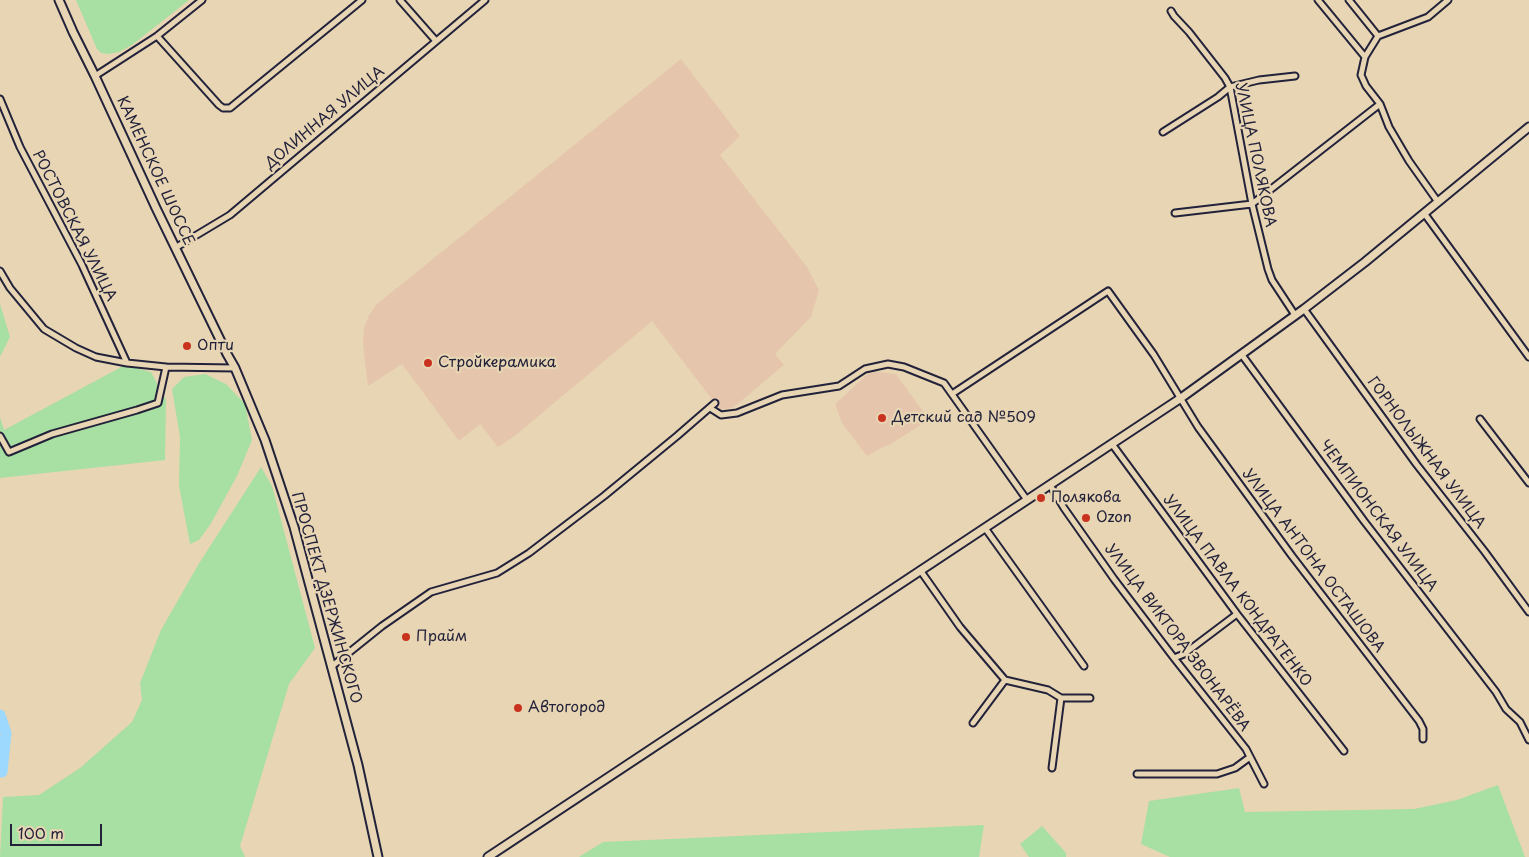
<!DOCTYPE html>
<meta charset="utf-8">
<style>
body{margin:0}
#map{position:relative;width:1529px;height:857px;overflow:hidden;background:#e8d5b3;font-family:"Playpen Sans",sans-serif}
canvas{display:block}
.scale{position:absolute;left:10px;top:824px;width:92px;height:22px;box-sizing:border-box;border:2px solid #22223b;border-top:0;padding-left:6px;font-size:15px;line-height:18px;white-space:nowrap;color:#22223b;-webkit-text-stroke:4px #e8d5b3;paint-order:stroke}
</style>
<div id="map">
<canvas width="1529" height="857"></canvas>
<div class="scale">100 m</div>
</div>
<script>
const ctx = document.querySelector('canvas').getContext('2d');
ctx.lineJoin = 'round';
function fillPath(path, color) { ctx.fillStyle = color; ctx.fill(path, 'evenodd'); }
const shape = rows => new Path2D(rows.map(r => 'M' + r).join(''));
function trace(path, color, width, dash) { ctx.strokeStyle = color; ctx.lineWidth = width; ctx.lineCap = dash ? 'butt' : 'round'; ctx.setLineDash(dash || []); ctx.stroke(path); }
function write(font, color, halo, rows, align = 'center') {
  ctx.font = font + ' "Playpen Sans",sans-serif'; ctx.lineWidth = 4.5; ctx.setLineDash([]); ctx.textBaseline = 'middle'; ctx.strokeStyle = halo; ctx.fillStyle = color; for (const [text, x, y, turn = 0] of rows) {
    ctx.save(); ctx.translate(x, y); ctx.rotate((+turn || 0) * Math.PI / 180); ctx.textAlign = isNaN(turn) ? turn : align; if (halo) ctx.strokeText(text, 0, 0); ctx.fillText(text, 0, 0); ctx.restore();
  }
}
const built = shape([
 [681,59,740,136,720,155,807,267,819,290,811,317,775,354,784,365,734,407,721,411,652,321,516,435,498,447,480,424,459,441,402,364,368,386,363,344,364,328,369,315,377,304],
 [871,371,896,374,924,413,922,424,891,444,881,448,867,456,842,423,835,404]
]);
const green = shape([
 [76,0,189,0,132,45,119,52,108,54,101,53,97,49],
 [0,304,10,337,0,357],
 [125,365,151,372,166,400,165,460,0,478,0,417,4,430],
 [205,374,226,384,245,404,252,440,237,476,210,525,199,540,190,544,179,486,180,437,172,389,184,377],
 [261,467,272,486,315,648,289,684,240,846,245,857,0,857,3,797,39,795,80,768,132,722,142,700,140,683,161,630,198,565],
 [1498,785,1525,857,1170,857,1141,844,1149,801,1239,788,1245,812,1414,809,1457,800],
 [984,825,979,857,579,857,603,842],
 [1042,826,1066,853,1066,857,1029,857,1020,844]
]);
const river = shape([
 [0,715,6,733,2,772]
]);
const street = shape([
 [400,0,436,41],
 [1318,0,1365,57],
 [1349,0,1378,36,1365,57,1361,75,1366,86,1380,104,1389,127,1409,161,1438,202],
 [1171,11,1174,16,1189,32,1225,78,1230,87,1252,204,1268,269,1272,280,1295,315],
 [157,36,219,105,223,108,230,108,362,0],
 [1378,36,1428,17,1448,0],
 [95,76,157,36,202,0],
 [0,99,20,147,82,265,127,363],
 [1163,132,1218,97,1230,87,1259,80,1295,76],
 [1175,213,1252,204,1380,104],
 [1424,213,1529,357],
 [175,248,230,215,485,0],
 [0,271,10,288,44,329,76,348,96,357,127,363,166,367,235,368],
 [1304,309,1417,465,1485,552,1529,612],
 [1242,355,1364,521,1496,692,1506,709,1520,722,1529,740],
 [952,394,1108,291,1154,355,1198,427,1292,556,1419,721,1423,729,1423,739],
 [710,408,721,415,737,413,782,395,839,386,865,369,888,364,904,367,944,383,1027,500],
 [1480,419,1529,483],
 [0,436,9,452,52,434,137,410,158,403,166,367],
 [1112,444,1237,614,1344,751],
 [1050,485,1064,508,1114,579,1174,658,1246,749,1264,784],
 [985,528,1084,666],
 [920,570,960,627,1005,680,1048,690,1061,698],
 [1174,658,1184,654,1237,614],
 [331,667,382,626,431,592,497,573,529,553,604,496,677,436,715,403],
 [1061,698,1090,698],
 [973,723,1005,680],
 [1052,768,1061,698],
 [1137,774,1217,774,1235,768,1250,757]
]);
const secondary = shape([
 [59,0,73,32,95,76,156,208,227,354,235,368,265,440,294,527,358,765,378,857],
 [488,857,1181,398,1304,309,1365,262,1529,127]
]);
const markers = [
 [187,346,5,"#c8321e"],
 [428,363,5,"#c8321e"],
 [882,418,5,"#c8321e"],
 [1041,498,5,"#c8321e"],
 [1086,518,5,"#c8321e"],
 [406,637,5,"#c8321e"],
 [518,708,5,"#c8321e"]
];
const streetNames = [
 ["ДОЛИННАЯ УЛИЦА",325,118,-40],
 ["УЛИЦА ПОЛЯКОВА",1255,155,78],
 ["КАМЕНСКОЕ ШОССЕ",155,171,65],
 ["РОСТОВСКАЯ УЛИЦА",74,226,63],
 ["ГОРНОЛЫЖНАЯ УЛИЦА",1426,453,53],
 ["ЧЕМПИОНСКАЯ УЛИЦА",1378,516,53],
 ["УЛИЦА АНТОНА ОСТАШОВА",1313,561,53],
 ["УЛИЦА ПАВЛА КОНДРАТЕНКО",1237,591,53],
 ["ПРОСПЕКТ ДЗЕРЖИНСКОГО",326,598,74],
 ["УЛИЦА ВИКТОРА ЗВОНАРЁВА",1177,638,53]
];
const poiNames = [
 ["Опти",197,346],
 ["Стройкерамика",438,363],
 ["Детский сад №509",892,418],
 ["Полякова",1051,498],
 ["Ozon",1096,518],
 ["Прайм",416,637],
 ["Автогород",528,708]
];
fillPath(built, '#e5c6ac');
fillPath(green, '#a8dfa3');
trace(river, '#9dd8fe', 11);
trace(street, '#22223b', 9);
trace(secondary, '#22223b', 11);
trace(street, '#e8d5b3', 5);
trace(secondary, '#e8d5b3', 7);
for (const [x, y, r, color] of markers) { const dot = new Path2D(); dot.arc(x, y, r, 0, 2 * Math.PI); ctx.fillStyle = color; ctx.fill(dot); trace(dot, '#e8d5b3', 2); }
write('15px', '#22223b', '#e8d5b3', streetNames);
write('15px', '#22223b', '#e8d5b3', poiNames, 'left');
</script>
